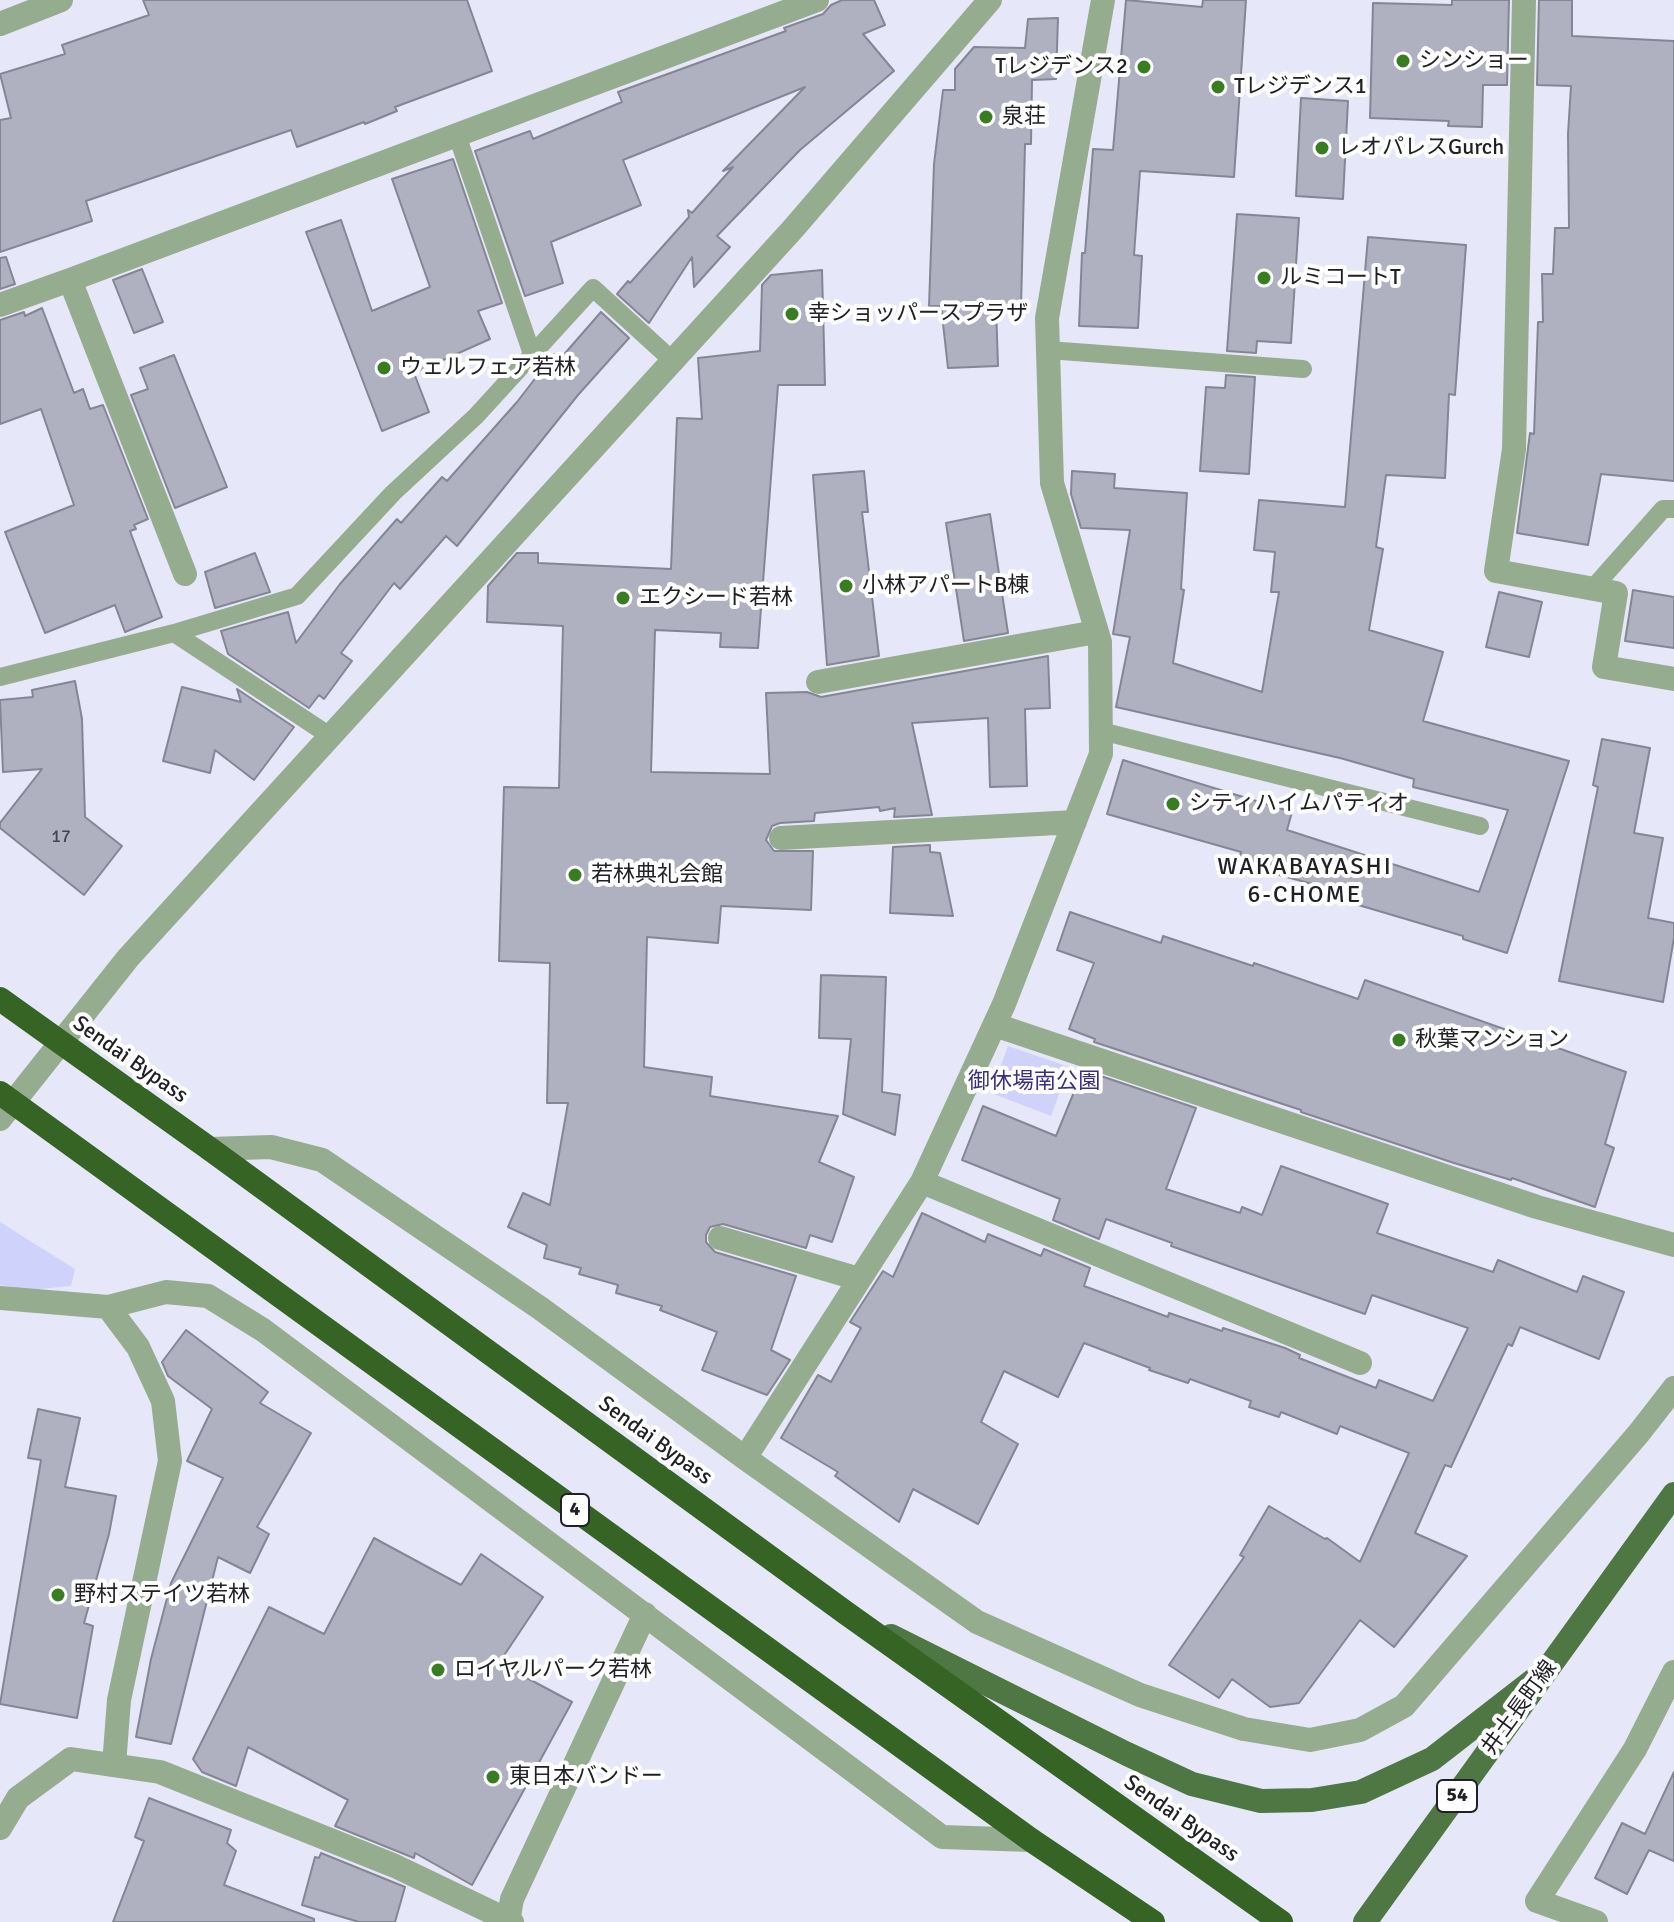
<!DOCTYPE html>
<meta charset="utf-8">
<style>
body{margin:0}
canvas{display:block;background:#e6e7f8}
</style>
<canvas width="1674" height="1922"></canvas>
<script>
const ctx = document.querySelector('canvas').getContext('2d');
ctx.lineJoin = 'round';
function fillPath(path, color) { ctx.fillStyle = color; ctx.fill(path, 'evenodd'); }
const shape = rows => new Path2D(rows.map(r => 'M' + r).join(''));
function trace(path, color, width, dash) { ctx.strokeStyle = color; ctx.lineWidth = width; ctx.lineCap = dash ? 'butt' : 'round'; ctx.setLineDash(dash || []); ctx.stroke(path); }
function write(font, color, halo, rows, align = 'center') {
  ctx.font = font + ' Signika,"Noto Sans JP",sans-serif'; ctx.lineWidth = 8; ctx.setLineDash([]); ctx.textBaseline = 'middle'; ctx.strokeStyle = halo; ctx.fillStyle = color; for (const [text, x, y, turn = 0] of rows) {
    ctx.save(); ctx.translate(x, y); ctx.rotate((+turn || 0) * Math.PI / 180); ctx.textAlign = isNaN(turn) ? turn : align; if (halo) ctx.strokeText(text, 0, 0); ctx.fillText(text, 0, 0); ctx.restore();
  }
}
const green = shape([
 [1008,1046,1069,1067,1051,1116,991,1093],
 [0,1222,75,1269,71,1286,30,1290,0,1285]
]);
const building = shape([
 [143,0,467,0,492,71,395,107,397,111,365,124,364,122,297,147,291,130,86,201,92,221,0,252,0,120,11,118,0,74,65,54,62,45,149,15,143,0],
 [842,0,874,0,885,25,863,34,894,71,800,150,717,236,730,247,694,287,692,257,649,323,617,294,628,281,630,283,689,217,688,210,692,213,733,167,723,171,805,87,623,160,641,205,551,242,563,283,525,296,475,151,530,131,533,139,622,102,618,92,786,31,784,28,823,14,831,5,842,0],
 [1126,0,1202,7,1203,0,1246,0,1234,177,1140,171,1134,255,1142,256,1138,328,1079,326,1082,253,1085,253,1093,149,1113,150,1126,0],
 [1452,0,1509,0,1507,85,1483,85,1482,127,1448,126,1449,121,1370,118,1373,3,1452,5,1452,0],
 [1539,0,1572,0,1572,36,1674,41,1674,481,1601,474,1588,545,1517,533,1530,433,1534,434,1538,322,1543,322,1542,274,1553,274,1555,228,1569,228,1568,134,1571,86,1537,85,1539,0],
 [1058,18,1056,79,1032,80,1031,144,1025,144,1021,307,996,306,998,366,948,368,941,306,929,306,934,164,943,90,955,90,955,69,974,47,1025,48,1028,19,1058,18],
 [1301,98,1348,101,1343,199,1296,196,1301,98],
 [453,159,502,303,478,311,490,339,414,373,429,412,382,431,306,232,341,220,372,311,430,287,392,179,453,159],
 [1237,214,1299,218,1291,343,1257,341,1256,353,1227,351,1237,214],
 [1368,237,1466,245,1455,395,1449,394,1445,478,1386,475,1376,547,1383,549,1369,630,1443,652,1423,721,1569,761,1507,953,1463,939,1463,936,1318,893,1320,886,1238,864,1241,852,1107,814,1123,760,1292,812,1287,830,1479,892,1508,810,1413,787,1414,779,1340,758,1116,707,1130,637,1113,634,1130,530,1081,528,1071,494,1072,471,1115,474,1114,488,1187,493,1181,589,1184,590,1173,663,1262,692,1279,592,1271,592,1275,552,1254,550,1259,500,1345,507,1368,237],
 [6,257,15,284,0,289,0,258,6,257],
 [142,269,163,322,134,333,113,280,142,269],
 [822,270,825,385,778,385,758,648,720,647,721,633,655,630,651,772,770,774,766,693,807,692,821,697,1048,656,1050,708,1025,709,1027,786,990,787,988,718,912,723,932,815,894,817,895,808,880,811,879,807,815,813,814,821,780,823,772,826,766,840,774,851,813,851,811,910,721,906,718,943,647,937,644,1067,712,1077,710,1096,838,1116,819,1162,854,1177,832,1242,810,1235,806,1248,723,1224,710,1227,706,1235,706,1242,715,1252,796,1276,771,1350,790,1360,767,1395,702,1370,717,1332,660,1310,662,1306,616,1293,618,1285,579,1274,581,1268,544,1258,547,1245,508,1227,523,1193,550,1205,568,1103,547,1103,550,963,499,961,504,787,559,788,563,626,487,622,488,586,517,553,538,553,538,563,671,569,677,418,702,419,698,358,760,351,762,285,771,275,822,270],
 [42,308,74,393,83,389,90,409,103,405,148,519,134,525,136,529,130,531,162,617,125,632,115,605,45,633,5,532,74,505,41,409,0,424,0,320,24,312,25,316,42,308],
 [601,312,629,338,578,395,457,546,446,536,400,589,394,583,341,653,352,661,324,699,319,695,309,708,228,654,221,631,288,612,296,643,340,584,397,519,401,523,442,477,447,481,517,402,554,354,560,359,601,312],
 [174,355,227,487,175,508,131,395,148,389,140,368,174,355],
 [1226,375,1255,377,1249,474,1200,471,1206,387,1225,388,1226,375],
 [864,471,868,512,862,512,879,656,827,665,813,475,864,471],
 [990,514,1008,633,964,641,946,523,990,514],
 [255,553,270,592,215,608,205,572,255,553],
 [1633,590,1674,597,1674,648,1625,641,1633,590],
 [1499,592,1542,602,1529,657,1486,647,1499,592],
 [75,681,82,719,85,817,122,846,84,895,0,828,0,823,42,769,3,772,0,700,33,697,32,690,75,681],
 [182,687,241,702,237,689,294,727,254,780,215,750,210,773,163,761,182,687],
 [1602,739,1650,748,1634,833,1663,838,1648,918,1674,923,1674,938,1663,1002,1559,981,1598,787,1593,785,1602,739],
 [930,845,930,852,940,853,953,916,890,913,893,847,930,845],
 [1070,912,1161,943,1163,936,1253,966,1254,963,1358,999,1365,980,1626,1072,1605,1144,1614,1148,1595,1207,1512,1178,1511,1180,1454,1163,1301,1112,1301,1110,1094,1042,1095,1039,1069,1029,1094,963,1057,950,1070,912],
 [821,975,886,977,882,1092,900,1095,895,1135,843,1114,851,1039,819,1038,821,975],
 [1083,1070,1196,1108,1166,1189,1240,1213,1242,1207,1262,1215,1281,1166,1388,1204,1377,1233,1493,1272,1498,1260,1577,1292,1583,1276,1624,1292,1599,1359,1520,1327,1512,1346,1508,1344,1451,1467,1445,1465,1415,1533,1467,1556,1394,1647,1360,1620,1299,1703,1270,1707,1232,1679,1219,1698,1169,1665,1244,1557,1240,1555,1269,1506,1325,1539,1327,1538,1360,1562,1409,1453,1340,1426,1337,1434,1281,1412,1279,1417,1249,1407,1251,1401,1190,1379,1188,1383,1149,1370,1150,1368,1084,1343,1058,1397,1004,1371,981,1422,1018,1444,978,1524,913,1489,899,1522,835,1476,838,1472,781,1438,818,1375,831,1382,861,1328,850,1322,883,1271,893,1277,922,1213,985,1242,988,1234,1041,1256,1044,1249,1090,1268,1084,1286,1168,1317,1169,1313,1222,1331,1223,1328,1285,1348,1300,1355,1299,1358,1376,1388,1379,1380,1433,1401,1468,1328,1372,1295,1365,1314,1171,1246,1172,1243,1106,1219,1099,1239,1053,1220,1060,1199,962,1160,983,1106,1056,1136,1083,1070],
 [186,1330,268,1392,260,1403,311,1433,257,1527,269,1534,250,1573,218,1557,171,1744,136,1737,151,1659,171,1583,223,1478,187,1461,212,1409,168,1376,162,1362,186,1330],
 [38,1409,80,1418,65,1487,116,1496,109,1534,84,1623,93,1626,77,1718,0,1704,41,1460,28,1458,38,1409],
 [374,1538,461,1585,481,1554,543,1597,501,1660,527,1678,572,1702,472,1885,415,1853,414,1858,335,1826,348,1800,248,1747,236,1786,202,1772,193,1759,269,1607,324,1634,374,1538],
 [1674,1772,1674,1861,1649,1850,1627,1894,1595,1878,1622,1823,1645,1834,1674,1772],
 [149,1798,231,1830,227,1843,236,1851,224,1885,314,1919,314,1922,113,1922,144,1841,135,1837,149,1798],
 [321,1853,405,1887,395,1922,359,1922,302,1905,315,1857,319,1858,321,1853]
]);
const lane = shape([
 [457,135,532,354],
 [1048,350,1303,369],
 [1593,588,1663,509,1674,509],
 [174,633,297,596,393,493,476,416,593,288,673,361],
 [0,677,174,633,330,736],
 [1101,731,1480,826]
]);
const street = shape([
 [1524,0,1514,449,1496,571,1616,593,1604,667,1674,679],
 [0,24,61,0],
 [70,280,185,574],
 [0,305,70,280,817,0],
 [818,682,1096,632],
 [781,838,1075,822],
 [995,1025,1537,1207,1674,1245],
 [0,1119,128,958,792,230,990,0],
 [210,1149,271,1147,322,1160,540,1308,745,1458,977,1622,1140,1695,1244,1729,1310,1740,1360,1730,1404,1706,1639,1433,1674,1388],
 [922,1182,1360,1363],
 [720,1238,859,1279],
 [0,1298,108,1307,166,1292,208,1296,263,1330,942,1837,1031,1840],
 [108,1307,138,1347,163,1401,170,1461,119,1700,114,1765],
 [745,1458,922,1182,1004,1004,1101,754,1100,642,1052,483,1047,318,1103,0],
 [0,1828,18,1798,71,1759,160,1772,395,1866,512,1922],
 [508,1922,512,1899,645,1614],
 [1596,1922,1537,1901,1635,1749,1674,1672]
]);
const primary = shape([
 [891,1636,1127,1754,1192,1784,1261,1801,1312,1800,1361,1792,1432,1759,1548,1669],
 [1365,1922,1674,1494]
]);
const highway = shape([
 [0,999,210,1149,846,1613,1281,1922],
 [0,1093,1031,1840,1153,1922]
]);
const markers = [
 [1403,61,8,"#387d1f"],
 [1144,67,8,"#387d1f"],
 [1218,87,8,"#387d1f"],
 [986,117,8,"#387d1f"],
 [1322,148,8,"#387d1f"],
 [1264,278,8,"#387d1f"],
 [792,314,8,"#387d1f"],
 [384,368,8,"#387d1f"],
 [846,586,8,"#387d1f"],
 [623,598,8,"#387d1f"],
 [1173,804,8,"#387d1f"],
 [575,875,8,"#387d1f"],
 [1399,1040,8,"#387d1f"],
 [58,1595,8,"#387d1f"],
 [438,1670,8,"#387d1f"],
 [493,1777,8,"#387d1f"]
];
const numberNames = [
 ["17",61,837]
];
const shields = [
 [575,1510,28],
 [1457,1796,40]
];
const shieldNames = [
 ["4",575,1510],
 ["54",1457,1796]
];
const poiNames = [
 ["シンショー",1419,61],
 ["Tレジデンス2",1128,67,"right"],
 ["Tレジデンス1",1234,87],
 ["泉荘",1002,117],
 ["レオパレスGurch",1338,148],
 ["ルミコートT",1280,278],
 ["幸ショッパースプラザ",808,314],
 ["ウェルフェア若林",400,368],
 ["小林アパートB棟",862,586],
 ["エクシード若林",639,598],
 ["シティハイムパティオ",1189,804],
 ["若林典礼会館",591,875],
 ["秋葉マンション",1415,1040],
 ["野村ステイツ若林",74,1595],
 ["ロイヤルパーク若林",454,1670],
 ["東日本バンドー",509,1777]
];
const streetNames = [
 ["Sendai Bypass",130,1060,35],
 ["Sendai Bypass",655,1441,36],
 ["井土長町線",1520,1708,-54],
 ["Sendai Bypass",1181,1819,35]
];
const parkNames = [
 ["御休場南公園",1034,1082]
];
const neighbourhoodNames = [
 ["WAKABAYASHI",1305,868],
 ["6-CHOME",1305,896]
];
fillPath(green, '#cfd3fc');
fillPath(building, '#afb1c0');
trace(building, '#858695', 2);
trace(lane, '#95ac8f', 18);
trace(street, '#95ac8f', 24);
trace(primary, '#4f7743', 24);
trace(highway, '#356425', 24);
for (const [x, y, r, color] of markers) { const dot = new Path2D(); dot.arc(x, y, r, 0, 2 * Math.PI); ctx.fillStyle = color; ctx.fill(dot); trace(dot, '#fff', 3); }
write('18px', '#44444c', null, numberNames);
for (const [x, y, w] of shields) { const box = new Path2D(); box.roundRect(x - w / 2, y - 16, w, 32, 6); ctx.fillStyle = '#fff'; ctx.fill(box); trace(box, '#202026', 2); }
write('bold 20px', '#202026', null, shieldNames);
write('22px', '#202026', '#fff', poiNames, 'left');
write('22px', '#202026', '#fff', streetNames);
write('22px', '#383085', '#fff', parkNames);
ctx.letterSpacing = '2px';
write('24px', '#202026', '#fff', neighbourhoodNames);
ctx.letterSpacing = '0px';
</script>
